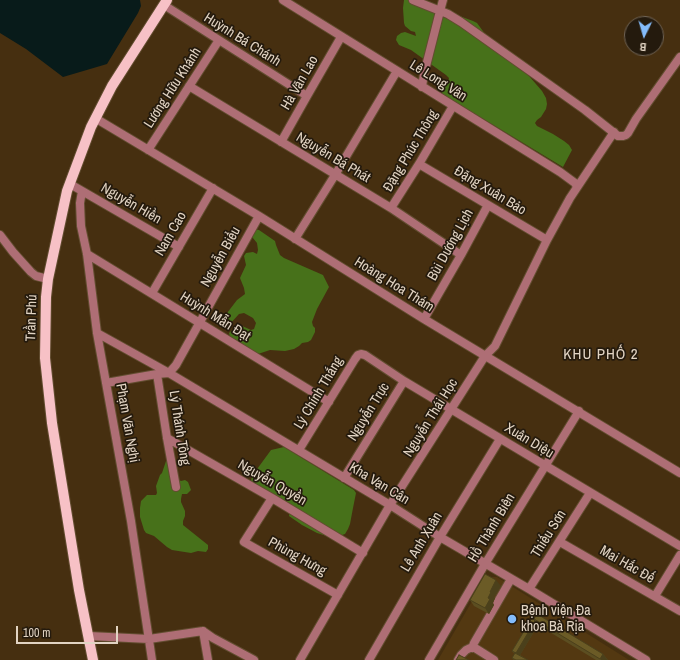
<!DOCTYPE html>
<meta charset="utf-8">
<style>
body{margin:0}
#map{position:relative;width:680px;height:660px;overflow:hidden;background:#462f10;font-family:"Archivo Narrow",sans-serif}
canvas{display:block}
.north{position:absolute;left:624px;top:16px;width:40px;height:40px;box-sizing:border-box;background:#241a0d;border:1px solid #706456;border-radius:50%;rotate:185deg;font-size:11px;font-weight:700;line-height:16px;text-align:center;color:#e2d4c3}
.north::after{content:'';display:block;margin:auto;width:14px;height:18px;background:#84bcfb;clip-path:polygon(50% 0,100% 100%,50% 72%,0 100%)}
.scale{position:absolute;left:16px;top:626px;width:102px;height:18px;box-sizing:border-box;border:2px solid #e2d4c3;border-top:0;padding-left:5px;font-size:12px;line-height:14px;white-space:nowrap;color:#e2d4c3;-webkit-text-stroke:3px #241a0d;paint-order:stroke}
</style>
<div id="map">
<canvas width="680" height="660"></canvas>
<div class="north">B</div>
<div class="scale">100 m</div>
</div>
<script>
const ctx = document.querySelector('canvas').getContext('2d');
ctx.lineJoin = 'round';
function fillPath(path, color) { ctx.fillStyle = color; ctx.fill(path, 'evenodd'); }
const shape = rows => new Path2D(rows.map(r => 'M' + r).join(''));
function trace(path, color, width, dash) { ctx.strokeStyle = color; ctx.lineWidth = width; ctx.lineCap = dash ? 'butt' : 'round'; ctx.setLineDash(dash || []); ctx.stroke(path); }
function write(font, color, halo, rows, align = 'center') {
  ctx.font = font + ' "Archivo Narrow",sans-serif'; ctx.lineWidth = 3.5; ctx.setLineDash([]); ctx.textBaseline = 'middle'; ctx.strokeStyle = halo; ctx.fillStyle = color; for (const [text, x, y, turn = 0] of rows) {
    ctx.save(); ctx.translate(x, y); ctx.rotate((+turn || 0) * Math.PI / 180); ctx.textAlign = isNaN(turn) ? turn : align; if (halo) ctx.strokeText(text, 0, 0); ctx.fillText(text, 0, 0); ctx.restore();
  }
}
const built = shape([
 [486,577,497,577,629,660,438,660]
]);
const forest = shape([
 [404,0,411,0,449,12,473,21,477,23,499,53,529,76,542,91,546,98,547,104,546,109,541,117,537,120,535,123,537,126,553,134,564,141,569,145,572,150,563,167,442,94,442,89,448,82,449,78,446,75,411,50,399,45,396,40,397,36,401,33,405,32,416,36,415,32,411,31,405,26,404,23,403,8],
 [249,228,259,230,275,241,276,245,280,255,284,258,323,275,329,287,317,309,312,322,313,326,315,328,315,332,311,340,308,342,302,343,299,346,294,349,285,351,270,350,258,354,230,337,229,333,238,324,251,330,254,329,256,323,253,318,244,313,239,314,229,325,225,325,223,323,223,320,224,317,237,300,245,294,244,288,240,278,246,265,244,256,246,253,253,252,257,254,258,250,257,243,248,232],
 [284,447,354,490,356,493,353,508,350,524,348,529,345,534,334,538,330,537,317,533,302,525,289,516,291,505,254,485,251,481,252,476,271,450],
 [166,461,174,461,179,480,181,481,185,480,188,482,191,490,187,494,182,494,181,499,181,502,185,511,185,516,183,521,183,525,208,545,208,549,206,552,198,551,191,553,172,550,167,547,154,536,146,533,144,530,140,517,140,508,141,501,147,495,156,495,157,493,156,486,160,475,162,473]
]);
const water = shape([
 [0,0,140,0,141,6,138,13,107,64,63,77,26,49,0,33]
]);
const minor = shape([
 [283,0,560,172,575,183,577,187],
 [413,0,448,14,461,22,585,110,618,136,623,136,626,135,628,133,636,119,680,57],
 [164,5,307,96],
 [189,86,391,208,461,255],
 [422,87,424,74,440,11,443,0],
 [95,118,259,216,424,319,680,473],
 [281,142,307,96,341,37],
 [148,150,219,40],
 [419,164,547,240],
 [70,184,179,247],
 [82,191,80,203,81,226,87,254,97,333,131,521,152,660],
 [391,208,419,164,453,106],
 [0,235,13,252,31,272,36,276,48,279],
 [295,239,335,175,397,71],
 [87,254,329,402],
 [152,293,213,188],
 [424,319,461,255,488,205],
 [97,333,169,373,390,505,440,537,529,589,646,660],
 [157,374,167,438,176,487],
 [106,383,157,374,169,373,176,365,259,216],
 [167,438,272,498,363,553],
 [299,450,355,359,358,355,361,354,365,355,404,381,680,546],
 [344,478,404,381],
 [272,498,244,542,338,595],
 [560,542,680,611],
 [529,589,590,493],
 [655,596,680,555],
 [203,631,208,660],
 [89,636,149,639,203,631,213,638,254,660],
 [472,648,474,643,511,579],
 [300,660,390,505,485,356,495,346,547,240,570,198,614,132],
 [369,660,440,537,500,439],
 [429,660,485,564,579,411],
 [458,660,461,655,466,650,470,648,475,648,494,660]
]);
const major = shape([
 [93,660,79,590,52,423,45,358,46,297,48,279,67,191,91,127,112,86,167,0]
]);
const wall = shape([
 [501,586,494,597,495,598,493,603,494,605,489,614,474,606,470,600],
 [532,618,603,654,608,660,596,660,538,625,520,655,528,660,514,660,512,658,515,654,512,651]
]);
const shadedWall = shape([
 [496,580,501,586,494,597,495,598,493,603,494,605,489,614,485,608,490,592],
 [535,621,538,625,519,657,516,653],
 [603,654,608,660,601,660,600,659]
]);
const building = shape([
 [485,574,496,580,490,592,491,592,488,598,490,599,485,608,470,600,485,574],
 [537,614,603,654,600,659,534,619,537,614],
 [532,618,535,621,516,653,512,651,532,618],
 [515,653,528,660,516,660,512,658,515,653],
 [459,655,469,660,456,660,459,655]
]);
const markers = [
 [512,619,5,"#84bcfb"]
];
const streetNames = [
 ["Huỳnh Bá Chánh",242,40,32],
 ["Lê Long Vân",438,81,32],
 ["Hà Văn Lao",300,83,-60],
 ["Lương Hữu Khánh",173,88,-57],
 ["Đặng Phúc Thông",411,151,-59],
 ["Nguyễn Bá Phát",333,158,31],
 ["Đặng Xuân Bảo",490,191,31],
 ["Nguyễn Hiền",131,204,30],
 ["Nam Cao",171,234,-60],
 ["Bùi Dương Lịch",451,245,-61],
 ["Nguyễn Biểu",221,257,-61],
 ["Hoàng Hoa Thám",394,285,32],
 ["Huỳnh Mẫn Đạt",215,317,32],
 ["Trần Phú",32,318,-88],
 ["Lý Chính Thắng",319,393,-59],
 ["Nguyễn Trực",369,412,-58],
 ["Nguyễn Thái Học",431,418,-58],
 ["Phạm Văn Nghị",127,423,80],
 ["Lý Thánh Tông",179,428,81],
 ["Xuân Diệu",529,441,31],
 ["Nguyễn Quyền",272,483,30],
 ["Kha Vạn Cân",379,484,31],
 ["Hồ Thành Biên",492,528,-59],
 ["Thiếu Sơn",549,534,-58],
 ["Lê Anh Xuân",422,542,-59],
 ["Phùng Hưng",297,557,29],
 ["Mai Hắc Đế",627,565,30]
];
const poiNames = [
 ["Bệnh viện Đa",521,611],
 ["khoa Bà Rịa",521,627]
];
const neighbourhoodNames = [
 ["KHU PHỐ 2",601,355]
];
fillPath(built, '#533811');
fillPath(forest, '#47711a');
fillPath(water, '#081b1a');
trace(minor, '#624d30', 10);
trace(major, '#624d30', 12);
trace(minor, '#ae6e75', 8);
trace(major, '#f7c1c6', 10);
fillPath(wall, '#5c4e21');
fillPath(shadedWall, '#4b401b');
fillPath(building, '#6b5b26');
trace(building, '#4b401b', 1);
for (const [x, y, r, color] of markers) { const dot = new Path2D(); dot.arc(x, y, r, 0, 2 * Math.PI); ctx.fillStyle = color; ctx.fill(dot); trace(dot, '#241a0d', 1.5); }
write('14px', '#e2d4c3', '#241a0d', streetNames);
write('14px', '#e2d4c3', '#241a0d', poiNames, 'left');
ctx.letterSpacing = '1px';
write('15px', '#e2d4c3', '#241a0d', neighbourhoodNames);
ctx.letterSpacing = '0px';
</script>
